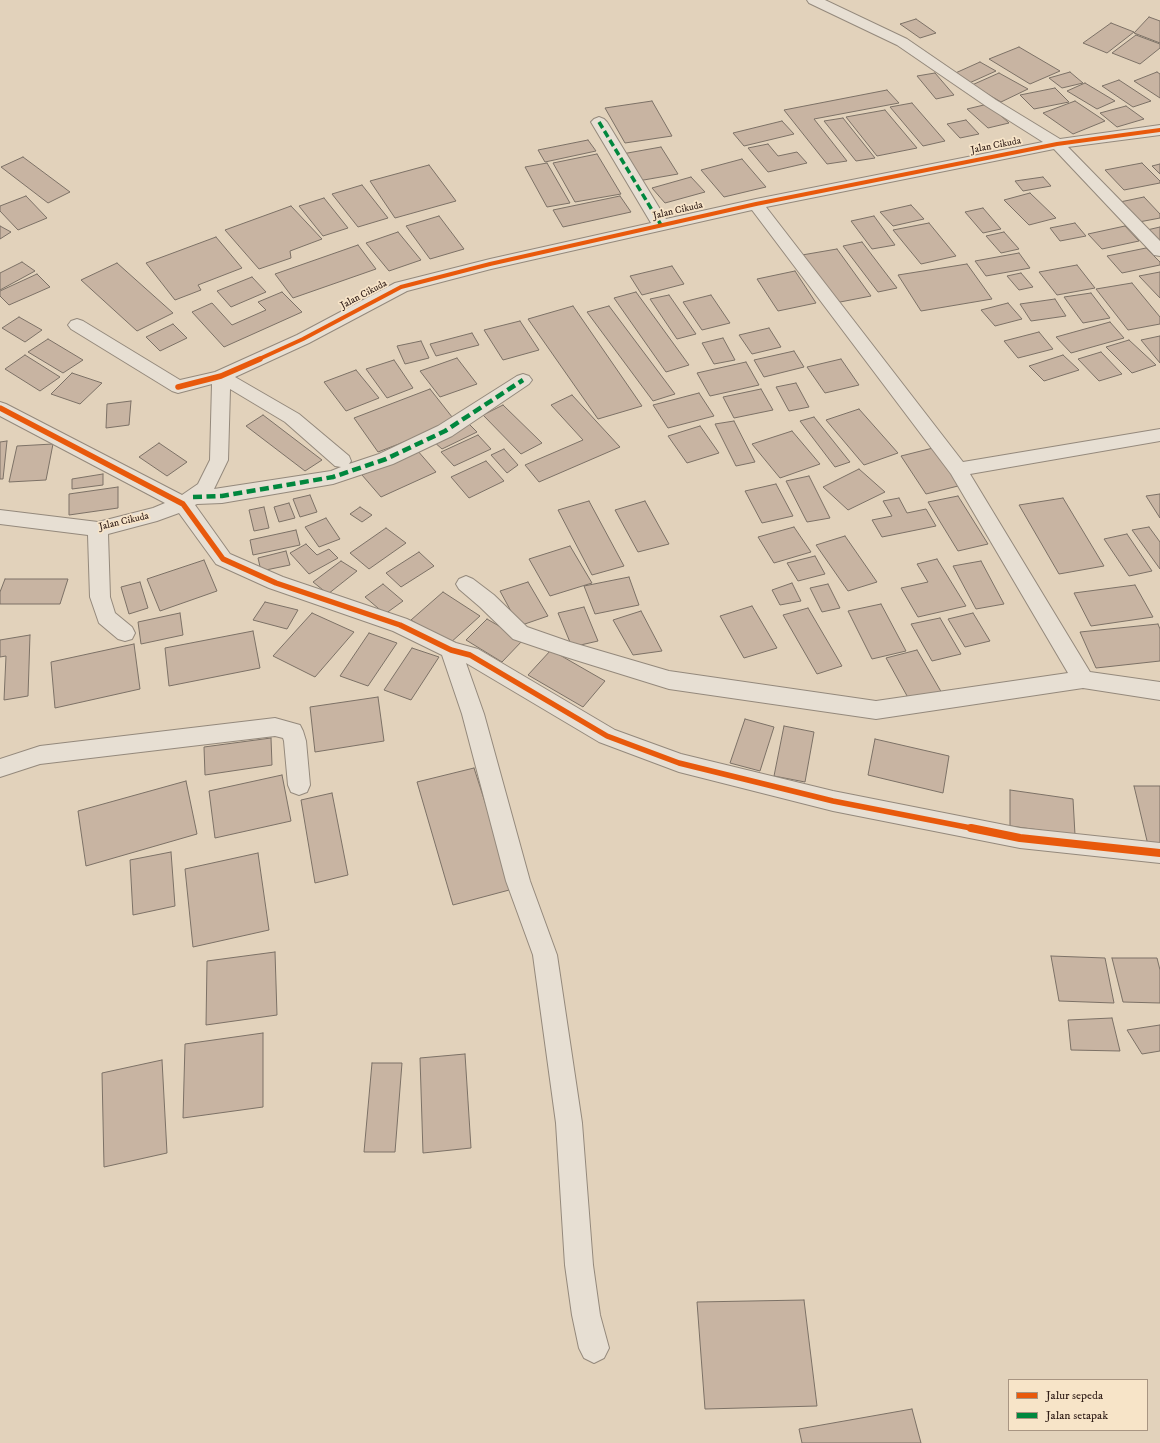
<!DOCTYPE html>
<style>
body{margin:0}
#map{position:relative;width:1160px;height:1443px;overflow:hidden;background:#e2d2bb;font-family:"IM FELL DW Pica",serif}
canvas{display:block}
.legend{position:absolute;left:1008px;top:1379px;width:140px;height:52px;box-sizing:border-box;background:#f7e4c8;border:1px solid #a89582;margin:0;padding:5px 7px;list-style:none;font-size:12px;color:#311e18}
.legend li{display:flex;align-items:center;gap:8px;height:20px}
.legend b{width:20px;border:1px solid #a89582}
</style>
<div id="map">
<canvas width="1160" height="1443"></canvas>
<ul class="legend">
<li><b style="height:5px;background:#e8590c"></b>Jalur sepeda</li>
<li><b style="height:5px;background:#00873e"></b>Jalan setapak</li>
</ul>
</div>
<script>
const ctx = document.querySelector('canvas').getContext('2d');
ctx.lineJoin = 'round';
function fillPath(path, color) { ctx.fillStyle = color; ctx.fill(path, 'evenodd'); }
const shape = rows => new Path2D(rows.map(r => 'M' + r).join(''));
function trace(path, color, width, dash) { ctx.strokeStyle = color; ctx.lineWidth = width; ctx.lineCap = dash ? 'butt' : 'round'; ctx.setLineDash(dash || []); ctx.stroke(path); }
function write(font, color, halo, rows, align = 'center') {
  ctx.font = font + ' "IM FELL DW Pica",serif'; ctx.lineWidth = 3.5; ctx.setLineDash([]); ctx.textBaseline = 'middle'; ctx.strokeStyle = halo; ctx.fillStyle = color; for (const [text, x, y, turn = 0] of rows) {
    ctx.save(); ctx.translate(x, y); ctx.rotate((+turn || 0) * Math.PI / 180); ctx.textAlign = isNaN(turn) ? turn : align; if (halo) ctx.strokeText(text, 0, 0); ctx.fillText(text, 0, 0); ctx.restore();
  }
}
const building = shape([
 [1149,17,1160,21,1160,43,1134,33,1149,17],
 [916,19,936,33,920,38,900,24,916,19],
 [1111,23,1134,32,1107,53,1083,43,1111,23],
 [1136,35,1160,44,1160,48,1140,64,1112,53,1136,35],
 [1019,47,1060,71,1030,84,989,59,1019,47],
 [980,62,996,71,967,84,951,75,980,62],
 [1070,72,1083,83,1062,88,1049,78,1070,72],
 [1157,72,1160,74,1160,98,1134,81,1157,72],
 [935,73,954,95,936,99,917,76,935,73],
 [999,73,1028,89,1001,102,972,85,999,73],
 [1119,80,1151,101,1133,107,1102,86,1119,80],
 [1085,83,1115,101,1097,109,1067,91,1085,83],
 [1055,88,1069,102,1034,109,1020,95,1055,88],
 [887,90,899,103,814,119,847,161,827,164,784,110,887,90],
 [652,101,672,136,625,143,605,108,652,101],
 [1075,101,1105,121,1073,134,1043,113,1075,101],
 [912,103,945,141,923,146,890,107,912,103],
 [988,104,1009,123,988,128,967,109,988,104],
 [1126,106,1144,119,1117,127,1100,113,1126,106],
 [885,110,917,148,877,156,846,117,885,110],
 [843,118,875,158,856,161,824,121,843,118],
 [966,120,979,134,960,138,947,124,966,120],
 [782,121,794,134,744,146,733,133,782,121],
 [588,140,596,151,545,162,538,150,588,140],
 [768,144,778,156,797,152,807,163,768,172,748,148,768,144],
 [661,147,678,174,638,181,622,154,661,147],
 [597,154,621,194,575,202,553,163,597,154],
 [23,157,70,192,48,203,1,167,23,157],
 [742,159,766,187,724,197,701,170,742,159],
 [547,163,570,203,547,207,525,167,547,163],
 [1142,163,1160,181,1160,183,1124,190,1105,170,1142,163],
 [1160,164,1160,174,1152,166,1160,164],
 [429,165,456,201,395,218,370,181,429,165],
 [691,177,705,192,665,203,652,188,691,177],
 [1043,177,1051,186,1023,191,1015,181,1043,177],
 [362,185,388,218,358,227,332,194,362,185],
 [1030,193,1056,218,1029,225,1004,200,1030,193],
 [26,196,47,218,18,230,0,211,0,206,26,196],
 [620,196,631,212,563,227,553,210,620,196],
 [1144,197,1160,214,1160,218,1139,222,1120,202,1144,197],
 [324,198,348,228,323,236,299,206,324,198],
 [911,205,924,219,893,226,880,212,911,205],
 [291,206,322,239,290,251,291,258,259,269,225,230,291,206],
 [983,208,1001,229,983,233,965,212,983,208],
 [439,216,464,249,430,259,406,226,439,216],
 [874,216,895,245,872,249,851,221,874,216],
 [929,223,956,256,921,264,893,230,929,223],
 [1075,223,1086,236,1060,241,1050,228,1075,223],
 [0,226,11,232,0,239,0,226],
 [1125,226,1139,241,1102,249,1088,234,1125,226],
 [1160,227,1160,244,1147,230,1160,227],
 [398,232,421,260,389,271,366,243,398,232],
 [1004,232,1019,249,1001,253,986,236,1004,232],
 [216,237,242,268,198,285,201,290,175,300,146,263,216,237],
 [862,242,897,288,878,292,843,246,862,242],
 [358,245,376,269,293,298,275,274,358,245],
 [1146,248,1160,262,1160,265,1122,273,1107,256,1146,248],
 [837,249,871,296,835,303,802,255,837,249],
 [1019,253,1030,268,986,276,975,261,1019,253],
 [22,262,35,271,0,290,0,273,22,262],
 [117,263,173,313,137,331,81,280,117,263],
 [967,264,992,299,921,311,898,275,967,264],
 [1077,265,1095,288,1057,295,1039,272,1077,265],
 [672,266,684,284,642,295,630,276,672,266],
 [795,271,816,303,778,311,757,279,795,271],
 [1160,272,1160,298,1139,276,1160,272],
 [1021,273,1033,287,1019,290,1007,276,1021,273],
 [37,274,50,287,9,305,0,296,0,291,37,274],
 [252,277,266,292,231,307,217,291,252,277],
 [1132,283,1160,317,1160,324,1128,330,1096,289,1132,283],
 [282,292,302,312,224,347,192,312,212,303,232,325,266,310,258,302,282,292],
 [636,292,689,365,666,372,614,298,636,292],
 [1091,293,1110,318,1083,323,1064,297,1091,293],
 [669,295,696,334,677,339,650,299,669,295],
 [711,295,730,323,702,330,683,302,711,295],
 [1055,299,1066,316,1031,321,1020,304,1055,299],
 [1008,303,1022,319,995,326,981,310,1008,303],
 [573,306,642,406,598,419,528,319,573,306],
 [609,306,675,394,653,401,587,312,609,306],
 [19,317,42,330,25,342,2,328,19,317],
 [520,321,539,350,503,360,484,330,520,321],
 [1110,322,1124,338,1071,353,1056,337,1110,322],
 [173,324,187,338,160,351,146,337,173,324],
 [769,328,781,347,752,354,739,335,769,328],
 [1039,332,1053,349,1018,358,1004,341,1039,332],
 [472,333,479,345,436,356,430,344,472,333],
 [1160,336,1160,363,1141,340,1160,336],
 [723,338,735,360,714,364,702,343,723,338],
 [48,339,83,360,63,373,28,352,48,339],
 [1129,340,1156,365,1132,373,1106,347,1129,340],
 [421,341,429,358,405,364,397,346,421,341],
 [794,351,804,367,764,377,754,360,794,351],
 [1101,352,1122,374,1099,381,1078,359,1101,352],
 [25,355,60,377,40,391,5,369,25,355],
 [1063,355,1079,370,1044,381,1029,366,1063,355],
 [457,358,477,384,440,397,420,371,457,358],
 [841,359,859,385,825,393,807,367,841,359],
 [394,360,413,388,387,398,366,369,394,360],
 [746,362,759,385,710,396,697,373,746,362],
 [356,370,379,398,346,411,324,382,356,370],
 [72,373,102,383,80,404,51,394,72,373],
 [796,383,809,407,789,411,776,387,796,383],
 [430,389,456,422,378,452,354,418,430,389],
 [761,389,773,410,734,418,723,397,761,389],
 [699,393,714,416,668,428,653,405,699,393],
 [572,395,620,447,539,482,525,465,583,440,551,405,572,395],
 [131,401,129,425,106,428,107,404,131,401],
 [503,405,542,443,521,454,483,415,503,405],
 [859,409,898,453,864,465,826,420,859,409],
 [263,415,322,460,305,471,246,426,263,415],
 [814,417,850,462,835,467,800,421,814,417],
 [734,421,755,462,736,466,715,424,734,421],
 [469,424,477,432,442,449,433,441,469,424],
 [700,426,719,453,687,463,668,436,700,426],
 [792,431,820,464,780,478,752,444,792,431],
 [478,435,491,449,454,466,441,452,478,435],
 [7,441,3,479,0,479,0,442,7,441],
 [159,443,187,462,167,476,139,457,159,443],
 [53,444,46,480,9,482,17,446,53,444],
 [937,447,962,485,926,494,901,456,937,447],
 [504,449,518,465,507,473,491,455,504,449],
 [417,450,436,472,381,497,362,475,417,450],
 [486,461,504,481,469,498,451,477,486,461],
 [859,469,885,492,848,510,823,487,859,469],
 [103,474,103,485,72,489,72,479,103,474],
 [809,476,830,518,807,522,786,481,809,476],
 [776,484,793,516,762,523,745,491,776,484],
 [118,487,118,508,69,515,69,494,118,487],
 [1160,494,1160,518,1146,496,1160,494],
 [310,495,317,512,300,517,293,499,310,495],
 [958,496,988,544,958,551,928,502,958,496],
 [899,498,907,513,926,509,936,526,882,537,872,520,892,516,883,501,899,498],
 [1063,498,1104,566,1059,574,1019,505,1063,498],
 [589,501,624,566,592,575,558,510,589,501],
 [645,501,669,544,638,552,615,510,645,501],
 [289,503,295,518,279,522,274,507,289,503],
 [264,507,269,528,254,531,249,510,264,507],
 [360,507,372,515,362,522,350,514,360,507],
 [326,518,340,539,319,547,305,527,326,518],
 [794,527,811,552,774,563,758,537,794,527],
 [1149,527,1160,542,1160,569,1132,530,1149,527],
 [386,528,406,543,369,569,350,553,386,528],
 [296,530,300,545,253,555,250,540,296,530],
 [1127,534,1152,571,1129,576,1104,539,1127,534],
 [845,536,877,582,848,591,816,545,845,536],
 [306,544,317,555,329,549,338,558,309,574,290,553,306,544],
 [570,546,592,583,550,596,529,559,570,546],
 [286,551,290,565,261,571,258,558,286,551],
 [419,552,434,566,401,587,386,573,419,552],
 [815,556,825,574,798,581,787,563,815,556],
 [937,559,966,606,918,617,901,588,928,582,917,564,937,559],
 [204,560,217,591,160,611,147,579,204,560],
 [341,561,357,571,328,594,313,582,341,561],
 [981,561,1004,604,976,609,953,566,981,561],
 [629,577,639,605,595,614,584,586,629,577],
 [5,579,68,579,60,604,0,604,0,592,5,579],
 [140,582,148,608,129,614,121,587,140,582],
 [528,582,548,616,519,626,500,591,528,582],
 [792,583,801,601,780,605,772,590,792,583],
 [383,584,403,601,385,614,365,597,383,584],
 [828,584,840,608,822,612,810,588,828,584],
 [1135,585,1153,617,1091,626,1074,593,1135,585],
 [443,592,480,616,449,644,411,620,443,592],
 [265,602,298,610,287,629,253,620,265,602],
 [881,604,906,651,872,659,848,611,881,604],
 [752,606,777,648,744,658,720,616,752,606],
 [584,607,598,641,572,647,558,613,584,607],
 [808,608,842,666,817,674,783,615,808,608],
 [641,611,662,651,633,655,613,620,641,611],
 [180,613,183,635,141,644,138,622,180,613],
 [312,613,354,632,315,677,273,656,312,613],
 [973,613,990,641,965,647,948,619,973,613],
 [940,618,961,654,932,661,911,624,940,618],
 [487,619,523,640,502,662,466,640,487,619],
 [1158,624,1160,629,1160,661,1096,668,1080,632,1158,624],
 [253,631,260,668,169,686,165,648,253,631],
 [369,633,397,643,368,686,340,676,369,633],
 [30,635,28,696,4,700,6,656,0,657,0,640,30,635],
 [134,644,140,689,55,708,51,662,134,644],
 [412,648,439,657,411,700,384,690,412,648],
 [551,650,605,681,583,707,528,675,551,650],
 [917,650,943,695,911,703,886,658,917,650],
 [378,697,384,741,315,752,310,707,378,697],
 [745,719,774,727,760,771,730,763,745,719],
 [784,726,814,732,805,782,774,776,784,726],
 [271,738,272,765,205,775,204,747,271,738],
 [875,739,949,756,943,793,868,775,875,739],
 [474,768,513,889,453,905,417,782,474,768],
 [282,775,291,821,215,838,209,791,282,775],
 [186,781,197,834,86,866,78,811,186,781],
 [1134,786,1160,786,1160,846,1148,845,1134,786],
 [1010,790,1073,799,1075,835,1010,826,1010,790],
 [332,793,348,875,315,883,301,800,332,793],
 [171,852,175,906,133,915,130,860,171,852],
 [258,853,269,930,193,947,185,869,258,853],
 [275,952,277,1015,206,1025,207,961,275,952],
 [1051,956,1105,958,1114,1003,1059,1001,1051,956],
 [1112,958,1157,958,1160,970,1160,1003,1123,1002,1112,958],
 [1112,1018,1120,1051,1071,1050,1068,1020,1112,1018],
 [1160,1025,1160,1051,1142,1054,1127,1030,1160,1025],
 [263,1033,263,1107,183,1118,185,1044,263,1033],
 [465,1054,471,1148,423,1153,420,1058,465,1054],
 [162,1060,167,1153,104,1167,102,1073,162,1060],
 [372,1063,402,1063,395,1152,364,1152,372,1063],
 [804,1300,817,1406,705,1409,697,1302,804,1300],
 [912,1409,921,1443,802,1443,799,1429,912,1409]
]);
const minor = shape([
 [807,0,825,0,907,39,996,100,1060,139,1160,125,1160,135,1068,147,1160,241,1160,256,1154,255,1054,149,766,207,963,462,1160,429,1160,441,970,474,1090,672,1160,682,1160,700,1083,688,876,719,669,689,566,657,513,639,480,607,459,589,456,584,459,579,466,576,473,579,494,595,527,627,570,642,669,671,876,701,1068,673,951,474,752,210,491,269,407,291,309,343,235,377,299,414,349,456,351,461,349,464,379,454,438,426,517,376,523,374,529,376,532,380,529,384,452,436,393,464,333,484,222,503,197,504,195,505,230,554,283,577,407,619,456,643,478,649,615,730,681,754,833,791,1020,828,1160,843,1160,863,1020,848,833,811,679,772,599,742,466,663,484,714,530,881,557,955,582,1123,593,1265,600,1315,609,1348,604,1358,594,1363,584,1358,579,1348,572,1315,565,1265,556,1123,533,955,506,881,462,714,442,655,393,631,269,588,216,564,179,513,157,521,108,534,110,597,115,613,132,627,135,633,132,639,125,641,118,639,99,623,90,597,88,535,0,524,0,510,98,522,153,508,165,503,0,416,0,402,6,404,182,495,198,484,210,460,212,384,178,393,172,391,71,329,68,325,71,321,77,319,83,321,180,380,215,372,297,335,395,283,490,259,651,223,591,122,594,119,599,117,604,119,607,122,666,219,756,199,1043,142,986,106,897,45,809,3,807,0],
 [230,389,285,422,335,466,341,467,331,471,214,489,228,460,230,389],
 [275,718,300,725,303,731,306,741,310,785,307,792,299,795,291,792,288,785,284,741,283,738,275,736,40,764,0,777,0,759,40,746,275,718]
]);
const quietFar1 = shape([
 [599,122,661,225]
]);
const quiet = shape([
 [193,497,222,496,333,477,386,459,445,431,523,380]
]);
const cyclewayFar2 = shape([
 [257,360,303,339,401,287,490,264,756,204,1057,144,1160,130]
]);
const cyclewayFar1 = shape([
 [178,387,221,376,260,359],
 [0,408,183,504,223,559,276,583,400,625,451,650,470,655,607,736,679,763,833,801,976,829]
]);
const cycleway = shape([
 [971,828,1020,838,1160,853]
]);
const farStreetnames = [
 ["Jalan Cikuda",996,146,-11],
 ["Jalan Cikuda",678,211,-13],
 ["Jalan Cikuda",364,295,-28],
 ["Jalan Cikuda",124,522,-13]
];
fillPath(building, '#c8b4a2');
trace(building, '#7c7166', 1);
trace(minor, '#94897c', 2);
fillPath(minor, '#e7dfd3');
trace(quietFar1, '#00873e', 3.5, [7, 3.5]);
trace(quiet, '#00873e', 4.5, [9, 4.5]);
trace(cyclewayFar2, '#e8590c', 4);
trace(cyclewayFar1, '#e8590c', 5.5);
trace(cycleway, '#e8590c', 8);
write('10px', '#311e18', '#f7e4c8', farStreetnames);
</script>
